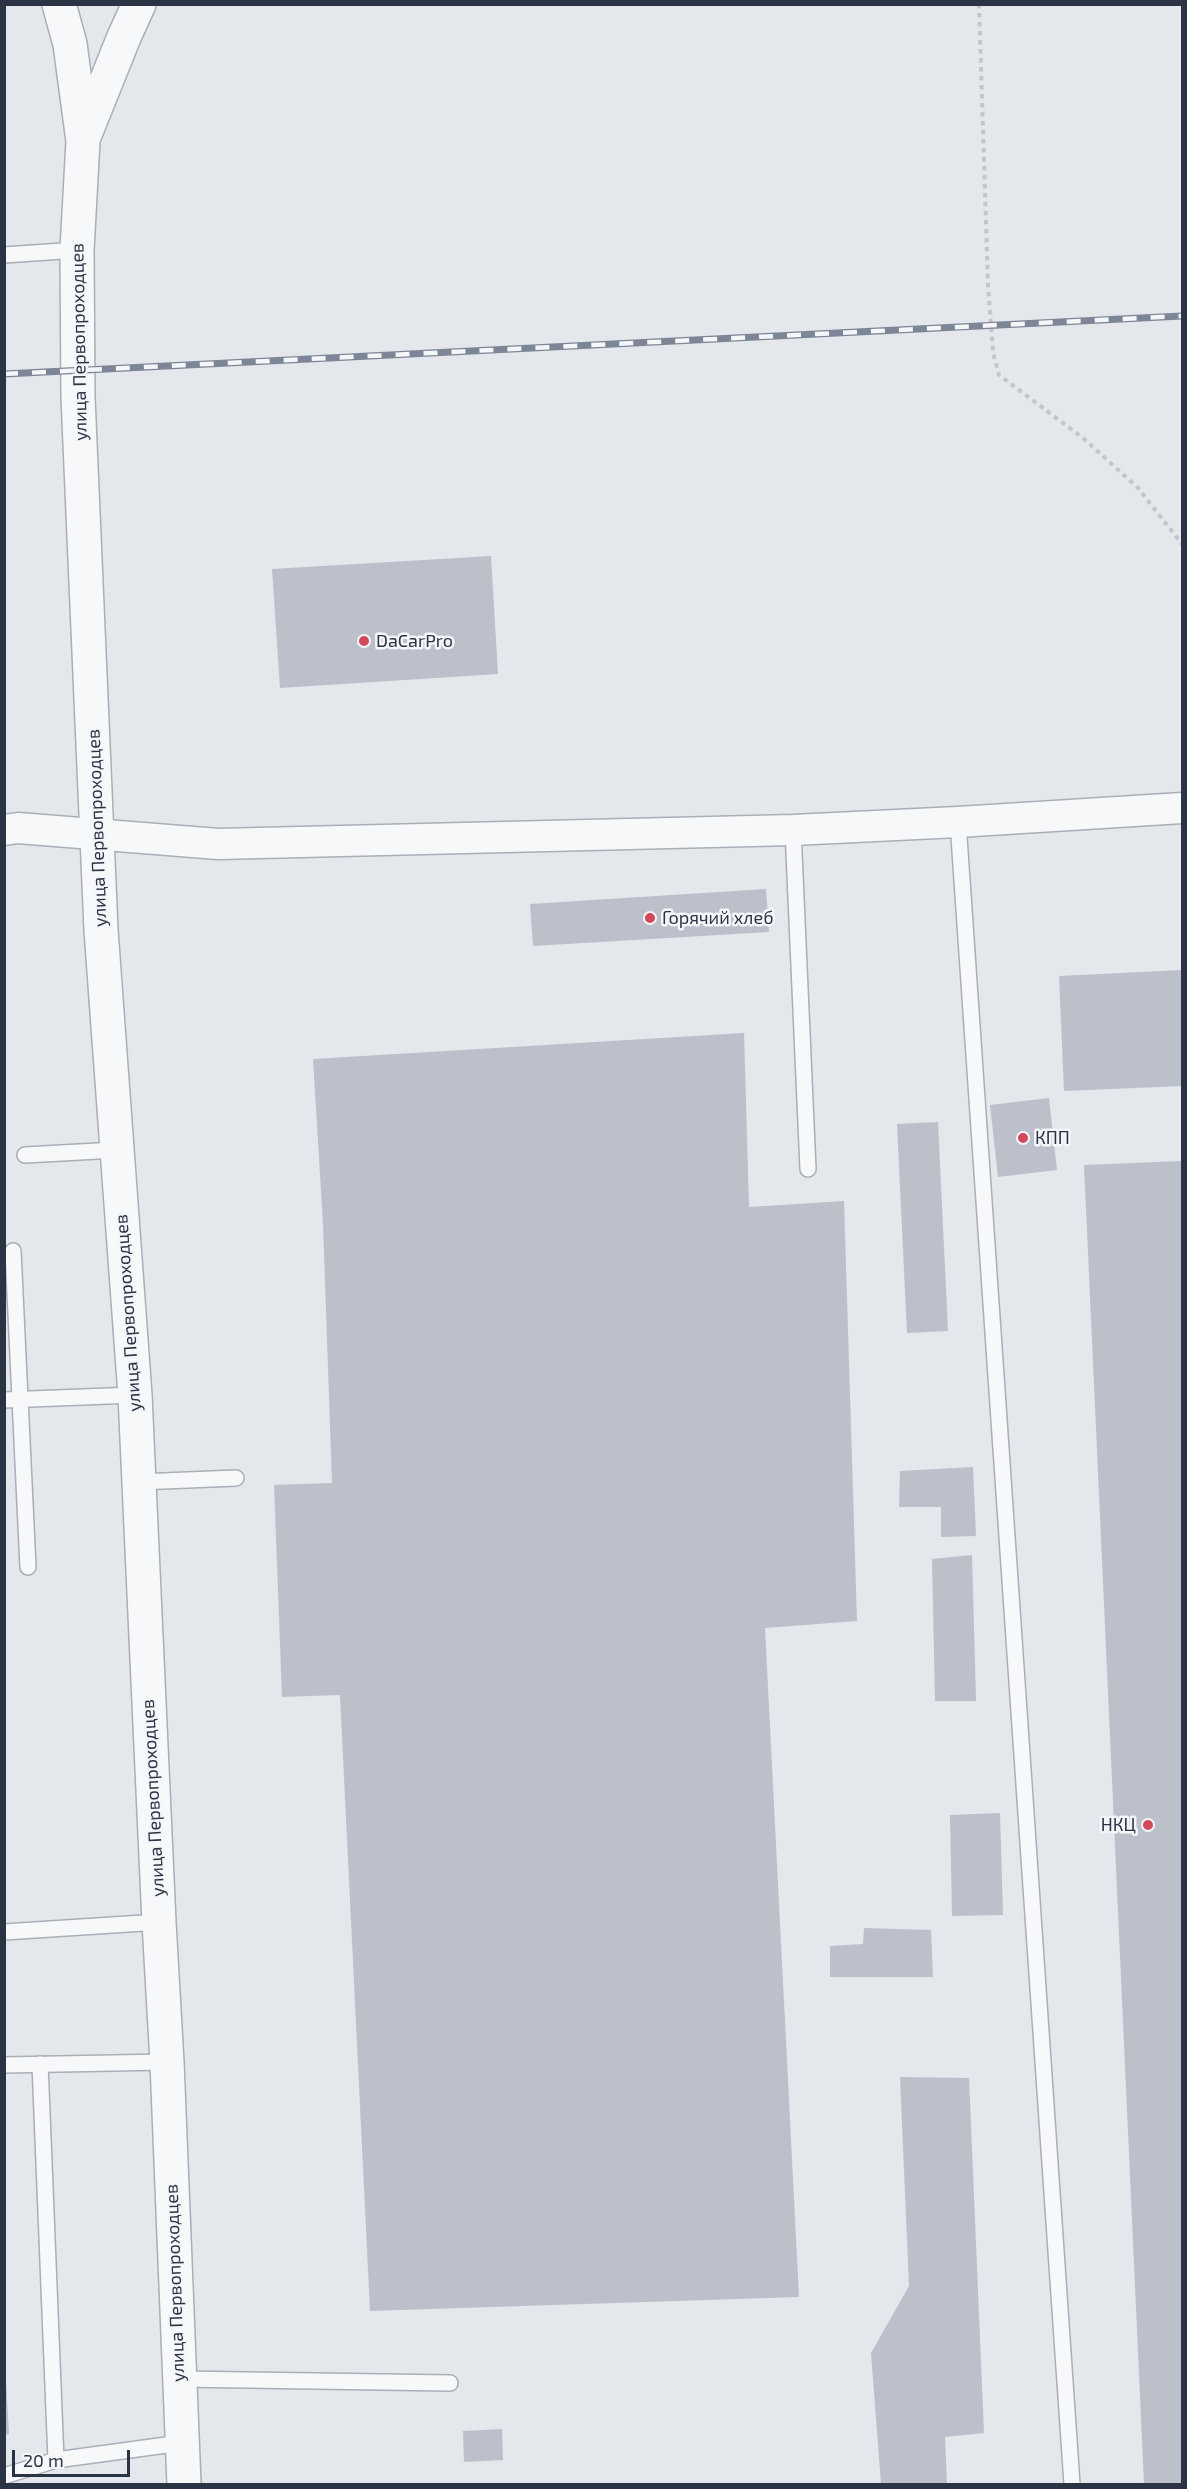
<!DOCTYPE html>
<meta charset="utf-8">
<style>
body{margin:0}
#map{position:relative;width:1187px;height:2489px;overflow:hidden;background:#e4e7ec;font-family:"Exo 2",sans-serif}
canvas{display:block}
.frame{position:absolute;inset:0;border:6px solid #2b3445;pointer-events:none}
.scale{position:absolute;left:12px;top:2450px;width:118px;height:27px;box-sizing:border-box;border:3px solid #2b3445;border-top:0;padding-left:8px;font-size:18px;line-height:21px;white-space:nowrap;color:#2b3445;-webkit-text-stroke:4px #f4f6f9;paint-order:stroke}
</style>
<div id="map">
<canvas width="1187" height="2489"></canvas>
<div class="frame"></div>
<div class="scale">20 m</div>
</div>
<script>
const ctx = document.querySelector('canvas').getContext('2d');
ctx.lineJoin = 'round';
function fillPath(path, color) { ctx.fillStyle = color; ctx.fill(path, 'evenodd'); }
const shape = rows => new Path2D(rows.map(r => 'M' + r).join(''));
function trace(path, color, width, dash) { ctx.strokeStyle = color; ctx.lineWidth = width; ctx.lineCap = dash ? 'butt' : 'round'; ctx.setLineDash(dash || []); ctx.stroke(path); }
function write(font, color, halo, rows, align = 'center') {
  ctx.font = font + ' "Exo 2",sans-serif'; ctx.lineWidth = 5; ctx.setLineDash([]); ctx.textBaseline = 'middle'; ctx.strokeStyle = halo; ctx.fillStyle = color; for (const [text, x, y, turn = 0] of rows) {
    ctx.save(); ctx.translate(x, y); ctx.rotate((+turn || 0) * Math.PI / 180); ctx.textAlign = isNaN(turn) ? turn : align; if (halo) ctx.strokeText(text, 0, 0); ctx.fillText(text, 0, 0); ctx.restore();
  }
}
const building = shape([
 [491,556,498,674,280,688,272,569],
 [766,889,769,932,533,946,530,904],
 [1182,970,1182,1086,1064,1091,1059,976],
 [744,1033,749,1207,844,1201,857,1621,765,1628,799,2297,370,2311,340,1695,282,1697,274,1485,332,1483,323,1224,313,1059],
 [1049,1098,1057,1170,998,1177,990,1105],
 [938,1122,948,1331,907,1333,897,1124],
 [1182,1161,1182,2484,1144,2484,1084,1165],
 [973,1467,976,1536,941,1537,941,1507,899,1507,900,1471],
 [972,1555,976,1701,935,1701,932,1559],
 [1000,1813,1003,1915,952,1916,950,1815],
 [864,1928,931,1930,933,1977,830,1977,830,1946,863,1944],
 [900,2077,969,2078,984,2433,945,2437,947,2484,881,2484,871,2353,909,2286],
 [6,2380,9,2434,4,2435,4,2381],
 [502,2429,503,2460,464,2462,463,2431]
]);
const path = shape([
 [979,4,988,285,993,352,999,375,1083,438,1138,488,1182,544]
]);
const service = shape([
 [4,255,77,250],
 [958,822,1072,2484],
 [793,830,808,1169],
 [25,1155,116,1150],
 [13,1251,28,1567],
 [4,1400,135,1395],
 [139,1482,236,1478],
 [4,1932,159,1922],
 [40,2064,56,2460],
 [4,2065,167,2062],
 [179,2379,450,2383],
 [4,2476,56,2460,181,2443]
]);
const minor = shape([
 [4,830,18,828,218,844,793,830,958,822,1182,808]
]);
const tertiary = shape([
 [59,4,70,44,83,141,77,250,78,397,101,930,135,1395,159,1922,167,2062,184,2484],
 [83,139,124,37,139,4]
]);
const rail = shape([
 [4,374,1182,316]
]);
const markers = [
 [364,641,6,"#d1495b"],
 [650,918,6,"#d1495b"],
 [1023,1138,6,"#d1495b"],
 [1148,1825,6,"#d1495b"]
];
const streetNames = [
 ["улица Первопроходцев",79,342,-91],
 ["улица Первопроходцев",97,828,-92],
 ["улица Первопроходцев",128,1313,-94],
 ["улица Первопроходцев",153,1798,-93],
 ["улица Первопроходцев",175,2283,-92]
];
const poiNames = [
 ["DaCarPro",376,641],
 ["Горячий хлеб",662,918],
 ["КПП",1035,1138],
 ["НКЦ",1136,1825,"right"]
];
fillPath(building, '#bbc0ca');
trace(service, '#a9aeb7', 18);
trace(minor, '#a9aeb7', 33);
trace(tertiary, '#a9aeb7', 36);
trace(path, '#c2c5cb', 4, [4.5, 4.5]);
trace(service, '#f7f8fa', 15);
trace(minor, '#f7f8fa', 30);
trace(tertiary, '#f7f8fa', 33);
trace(rail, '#7d8696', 7);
trace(rail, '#f4f6f9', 4.5, [14]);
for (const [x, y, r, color] of markers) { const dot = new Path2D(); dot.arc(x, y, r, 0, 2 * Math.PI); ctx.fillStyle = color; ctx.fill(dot); trace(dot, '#f4f6f9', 2); }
write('18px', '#2b3445', '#f4f6f9', streetNames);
write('18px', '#2b3445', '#f4f6f9', poiNames, 'left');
</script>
